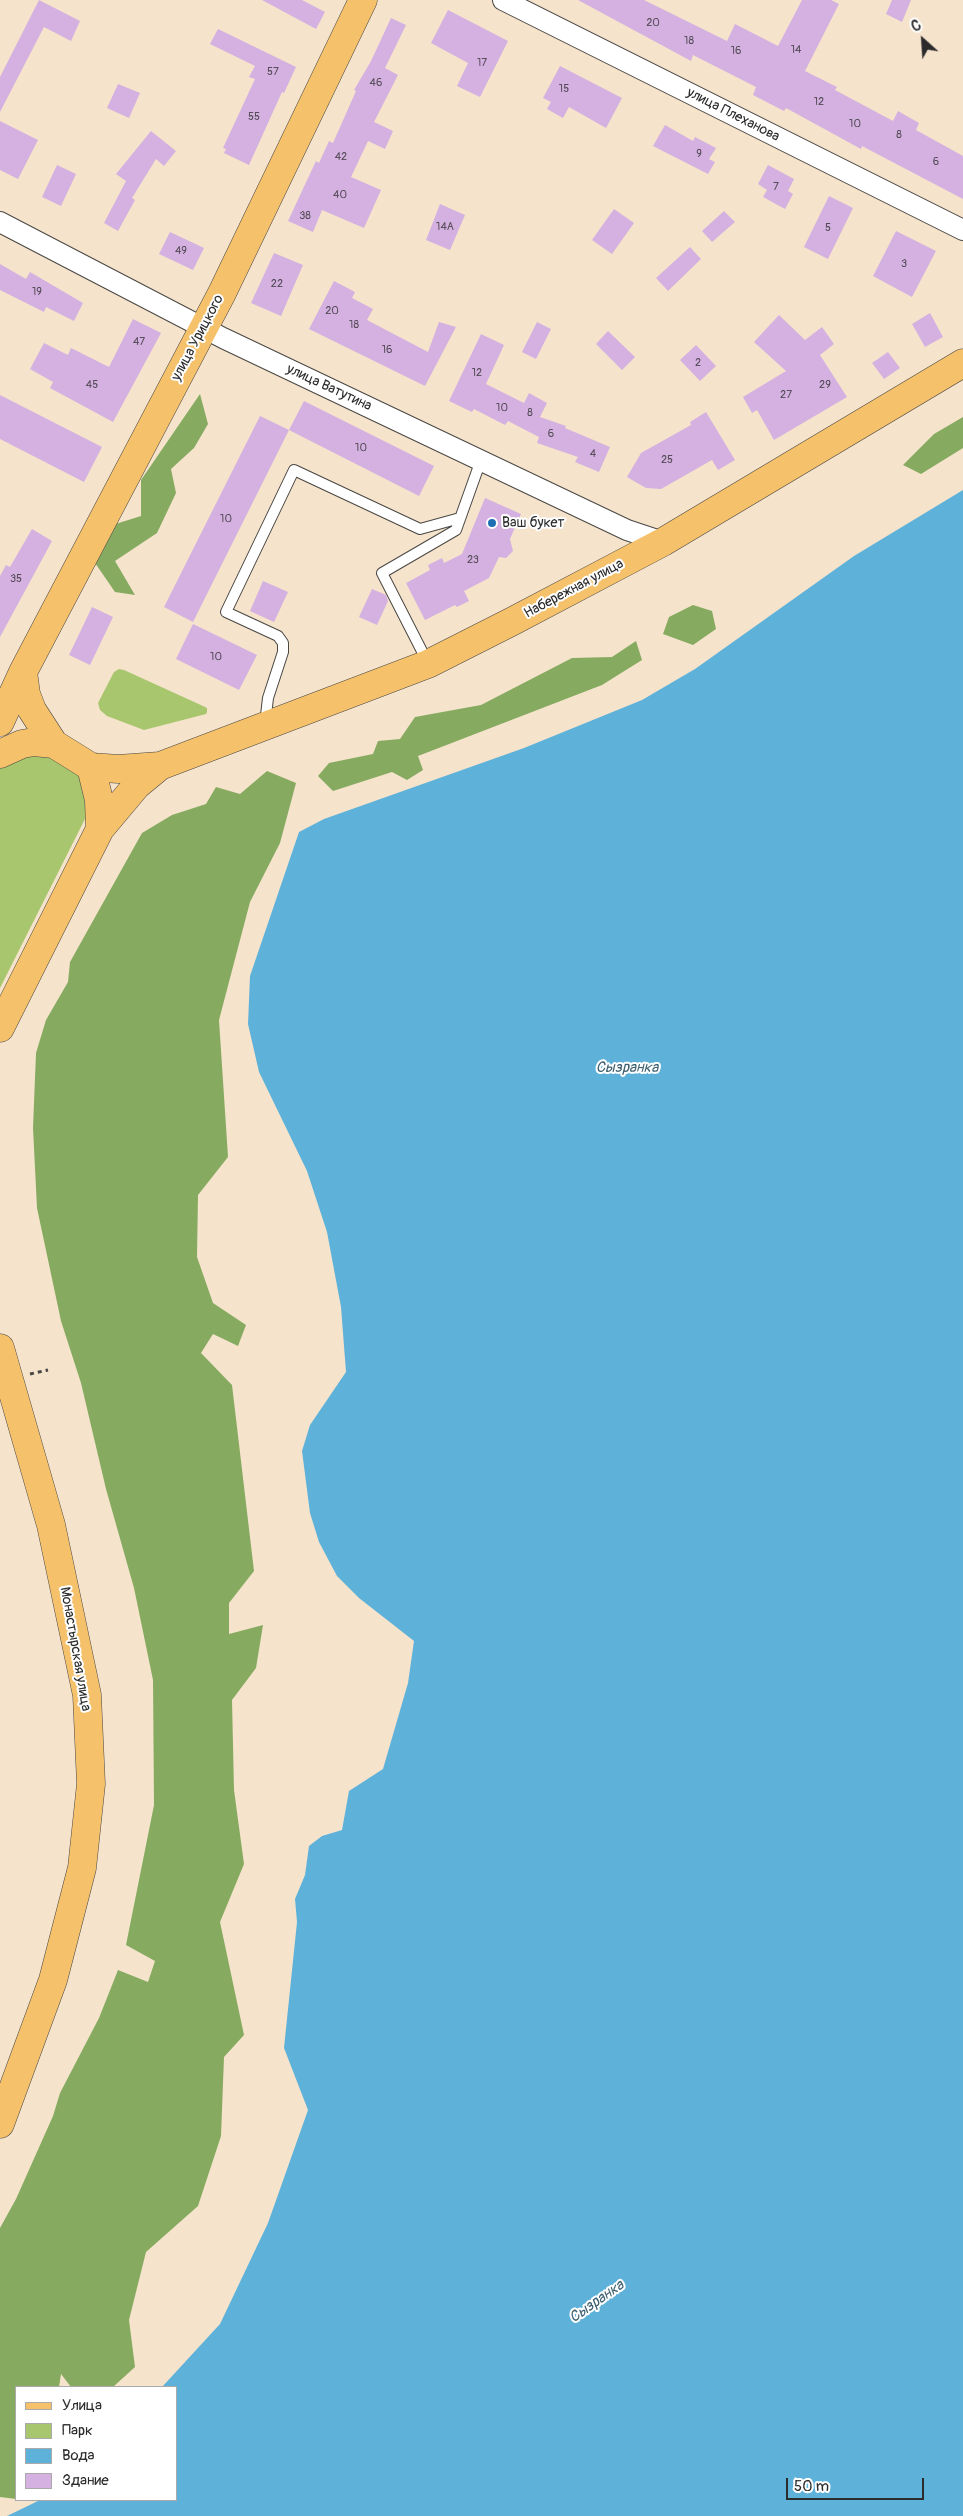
<!DOCTYPE html>
<meta charset="utf-8">
<style>
body{margin:0}
#map{position:relative;width:963px;height:2516px;overflow:hidden;background:#f5e3cc;font-family:Pangolin,sans-serif}
canvas{display:block}
.legend{position:absolute;left:15px;top:2386px;width:162px;height:115px;box-sizing:border-box;background:#fff;border:1px solid #aaa;margin:0;padding:6px 9px;list-style:none;font-size:15px;color:#2b2b2b}
.legend li{display:flex;align-items:center;gap:10px;height:25px}
.legend b{width:25px;border:1px solid #aaa}
.north{position:absolute;left:898px;top:15px;width:50px;height:50px;-webkit-text-stroke:4px #fff;paint-order:stroke;rotate:334deg;font-size:14px;font-weight:700;line-height:20px;text-align:center;color:#2b2b2b}
.north::after{content:'';display:block;margin:auto;width:18px;height:22px;background:#2b2b2b;clip-path:polygon(50% 0,100% 100%,50% 72%,0 100%)}
.scale{position:absolute;left:786px;top:2478px;width:138px;height:22px;box-sizing:border-box;border:2px solid #2b2b2b;border-top:0;padding-left:6px;font-size:15px;line-height:18px;white-space:nowrap;color:#2b2b2b;-webkit-text-stroke:4px #fff;paint-order:stroke}
</style>
<div id="map">
<canvas width="963" height="2516"></canvas>
<ul class="legend">
<li><b style="height:6px;background:#f5c16b"></b>Улица</li>
<li><b style="height:14px;background:#a8c66d"></b>Парк</li>
<li><b style="height:14px;background:#5eb2da"></b>Вода</li>
<li><b style="height:14px;background:#d4b1e0"></b>Здание</li>
</ul>
<div class="north">С</div>
<div class="scale">50 m</div>
</div>
<script>
const ctx = document.querySelector('canvas').getContext('2d');
ctx.lineJoin = 'round';
function fillPath(path, color) { ctx.fillStyle = color; ctx.fill(path, 'evenodd'); }
const shape = rows => new Path2D(rows.map(r => 'M' + r).join(''));
function trace(path, color, width, dash) { ctx.strokeStyle = color; ctx.lineWidth = width; ctx.lineCap = dash ? 'butt' : 'round'; ctx.setLineDash(dash || []); ctx.stroke(path); }
function write(font, color, halo, rows, align = 'center') {
  ctx.font = font + ' Pangolin,sans-serif'; ctx.lineWidth = 4; ctx.setLineDash([]); ctx.textBaseline = 'middle'; ctx.strokeStyle = halo; ctx.fillStyle = color; for (const [text, x, y, turn = 0] of rows) {
    ctx.save(); ctx.translate(x, y); ctx.rotate((+turn || 0) * Math.PI / 180); ctx.textAlign = isNaN(turn) ? turn : align; if (halo) ctx.strokeText(text, 0, 0); ctx.fillText(text, 0, 0); ctx.restore();
  }
}
const green = shape([
 [119,669,124,670,203,706,207,708,207,712,206,714,144,730,107,716,100,710,98,703,114,672],
 [43,754,77,771,86,791,87,815,0,988,0,765,9,759]
]);
const forest = shape([
 [200,394,208,424,194,448,171,469,176,493,157,533,115,561,135,595,115,592,93,560,106,527,141,516,141,480],
 [963,417,963,448,921,474,903,465,934,434],
 [693,605,712,611,716,629,693,645,663,634,669,617],
 [636,641,642,660,602,685,418,756,423,770,407,780,392,772,333,791,318,776,329,763,373,754,378,741,400,739,415,717,481,705,572,658,612,657],
 [267,771,296,783,280,843,250,902,219,1020,228,1157,198,1195,197,1257,213,1303,246,1325,238,1346,213,1334,201,1353,232,1385,254,1571,229,1603,229,1634,263,1625,256,1668,232,1700,234,1790,244,1864,220,1922,244,2035,224,2057,221,2136,198,2206,146,2252,129,2320,135,2367,113,2387,71,2387,61,2374,59,2387,16,2387,16,2499,0,2497,0,2228,16,2199,53,2116,60,2093,99,2018,118,1970,148,1982,155,1961,126,1945,154,1805,153,1680,134,1588,106,1489,81,1383,61,1321,37,1208,33,1128,36,1053,46,1020,68,982,70,962,142,833,172,815,206,804,216,787,240,794]
]);
const water = shape([
 [963,490,963,2516,7,2516,40,2500,176,2500,176,2387,162,2387,220,2324,268,2223,308,2110,284,2048,297,1922,295,1899,305,1875,309,1846,322,1836,342,1830,349,1791,383,1769,408,1683,414,1641,359,1598,337,1576,319,1542,310,1513,302,1451,310,1425,346,1372,341,1307,327,1232,307,1171,259,1072,248,1024,250,976,299,832,324,819,524,748,642,700,695,669,854,556]
]);
const building = shape([
 [39,0,80,21,71,41,44,27,0,112,0,77],
 [262,0,302,0,325,12,316,29],
 [578,0,644,0,727,41,735,24,778,46,802,0,831,0,839,4,805,71,837,87,835,90,893,121,898,111,919,123,916,130,963,156,963,199,862,146,861,149,786,108,784,111,753,95,756,87,693,55,691,61],
 [892,0,911,0,902,22,886,14],
 [448,10,508,41,480,97,457,86,468,63,431,43],
 [391,18,406,25,385,68,398,75,374,122,393,131,385,149,368,141,351,177,381,190,364,228,322,210,313,232,288,221,316,161,319,163,329,141,333,143,356,91,354,90,371,61],
 [218,29,296,67,284,93,282,92,249,165,224,153,226,149,223,148,255,79,249,77,255,66,210,44],
 [560,66,622,98,606,128,569,107,563,118,547,109,551,102,543,98],
 [118,84,140,93,129,118,107,108],
 [0,121,38,140,18,179,0,170],
 [665,125,693,141,695,137,716,148,709,159,715,162,708,174,653,146],
 [151,131,176,151,164,166,156,159,132,198,135,200,118,231,104,223,126,181,116,174],
 [57,165,76,174,61,206,42,197],
 [768,165,794,179,788,191,793,194,785,209,763,197,767,190,758,184],
 [829,196,853,208,828,259,804,247],
 [440,204,465,215,450,250,426,240],
 [614,209,634,223,612,254,592,240],
 [724,211,735,222,712,242,702,231],
 [896,231,936,251,912,297,873,276],
 [170,232,204,248,193,270,159,254],
 [690,247,701,259,668,291,656,278],
 [274,253,303,265,281,316,251,303],
 [0,264,26,279,30,272,83,303,74,321,46,307,44,312,0,290],
 [334,281,355,292,352,298,373,309,367,320,428,352,439,322,456,327,425,386,309,329],
 [930,313,943,337,925,347,912,324],
 [779,315,805,340,822,327,834,344,820,355,847,397,774,440,757,410,752,413,743,397,786,371,754,342],
 [133,319,161,333,113,422,50,388,53,382,30,369,44,343,68,355,71,348,109,367],
 [537,322,551,329,536,359,522,352],
 [608,331,635,357,622,370,596,344],
 [481,334,504,345,486,384,524,403,529,393,547,403,540,417,566,426,565,428,610,447,599,472,575,462,578,457,537,443,539,437,508,421,505,425,474,409,472,412,449,401],
 [696,345,716,366,700,381,680,360],
 [888,352,900,368,884,379,872,363],
 [0,395,102,447,84,482,0,439],
 [304,401,434,466,419,496,289,430],
 [706,412,735,460,718,470,712,460,661,489,646,488,627,477,641,453,691,425,690,422],
 [260,416,289,430,193,622,164,607],
 [485,498,521,514,510,539,513,551,506,558,499,557,489,578,464,591,469,601,457,607,455,605,425,620,406,583,430,570,428,565,442,558,444,563,462,554],
 [32,529,52,541,0,637,0,576,6,565,10,567],
 [263,581,288,592,274,622,250,611],
 [372,589,386,595,388,601,377,625,359,617],
 [92,607,113,617,90,665,69,655],
 [193,624,257,655,239,690,176,659]
]);
const path = shape([
 [30,1374,48,1370]
]);
const service = shape([
 [428,663,382,573,456,530,481,460],
 [265,724,268,698,283,652,283,643,278,636,226,612,294,470,420,529,460,518]
]);
const minor = shape([
 [503,0,963,230],
 [0,222,223,338,627,530,663,542]
]);
const primary = shape([
 [23,672,26,694,32,710,54,744,91,767,118,769,160,766,428,664,513,621,663,542,963,363],
 [0,722,23,672,222,293,363,0],
 [0,754,22,744,34,742,54,744],
 [91,767,99,800,100,829],
 [0,1028,100,829,137,785,160,766],
 [0,1348,51,1525,87,1695,91,1784,82,1868,53,1980,0,2124]
]);
const markers = [
 [492,523,5,"#1f6fb2"]
];
const numberNames = [
 ["20",653,23],
 ["18",689,41],
 ["14",796,50],
 ["16",736,51],
 ["17",482,63],
 ["57",273,72],
 ["46",376,83],
 ["15",564,89],
 ["12",819,102],
 ["55",254,117],
 ["10",855,124],
 ["8",899,135],
 ["9",699,154],
 ["42",341,157],
 ["6",936,162],
 ["7",776,187],
 ["40",340,195],
 ["38",305,216],
 ["14А",445,227],
 ["5",828,228],
 ["49",181,251],
 ["3",904,264],
 ["22",277,284],
 ["19",37,292],
 ["20",332,311],
 ["18",354,325],
 ["47",139,342],
 ["16",387,350],
 ["2",698,363],
 ["12",477,373],
 ["45",92,385],
 ["29",825,385],
 ["27",786,395],
 ["10",502,408],
 ["8",530,413],
 ["6",551,434],
 ["10",361,448],
 ["4",593,454],
 ["25",667,460],
 ["10",226,519],
 ["23",473,560],
 ["35",16,579],
 ["10",216,657]
];
const streetNames = [
 ["улица Плеханова",733,115,27],
 ["улица Урицкого",198,338,-62],
 ["улица Ватутина",329,388,25],
 ["Набережная улица",574,589,-28],
 ["Монастырская улица",75,1649,80]
];
const poiNames = [
 ["Ваш букет",502,523]
];
const waterNames = [
 ["Сызранка",627,1068],
 ["Сызранка",597,2302,-35]
];
fillPath(green, '#a8c66d');
fillPath(forest, '#86ab60');
fillPath(water, '#5eb2da');
fillPath(building, '#d4b1e0');
trace(service, '#494743', 12);
trace(minor, '#494743', 22);
trace(primary, '#494743', 29);
trace(path, '#494743', 3, [4, 4]);
trace(service, '#fff', 10);
trace(minor, '#fff', 20);
trace(primary, '#f5c16b', 28);
for (const [x, y, r, color] of markers) { const dot = new Path2D(); dot.arc(x, y, r, 0, 2 * Math.PI); ctx.fillStyle = color; ctx.fill(dot); trace(dot, '#fff', 2); }
write('11px', '#554c58', null, numberNames);
write('14px', '#2b2b2b', '#fff', streetNames);
write('14px', '#2b2b2b', '#fff', poiNames, 'left');
write('italic 15px', '#3f6171', '#fff', waterNames);
</script>
